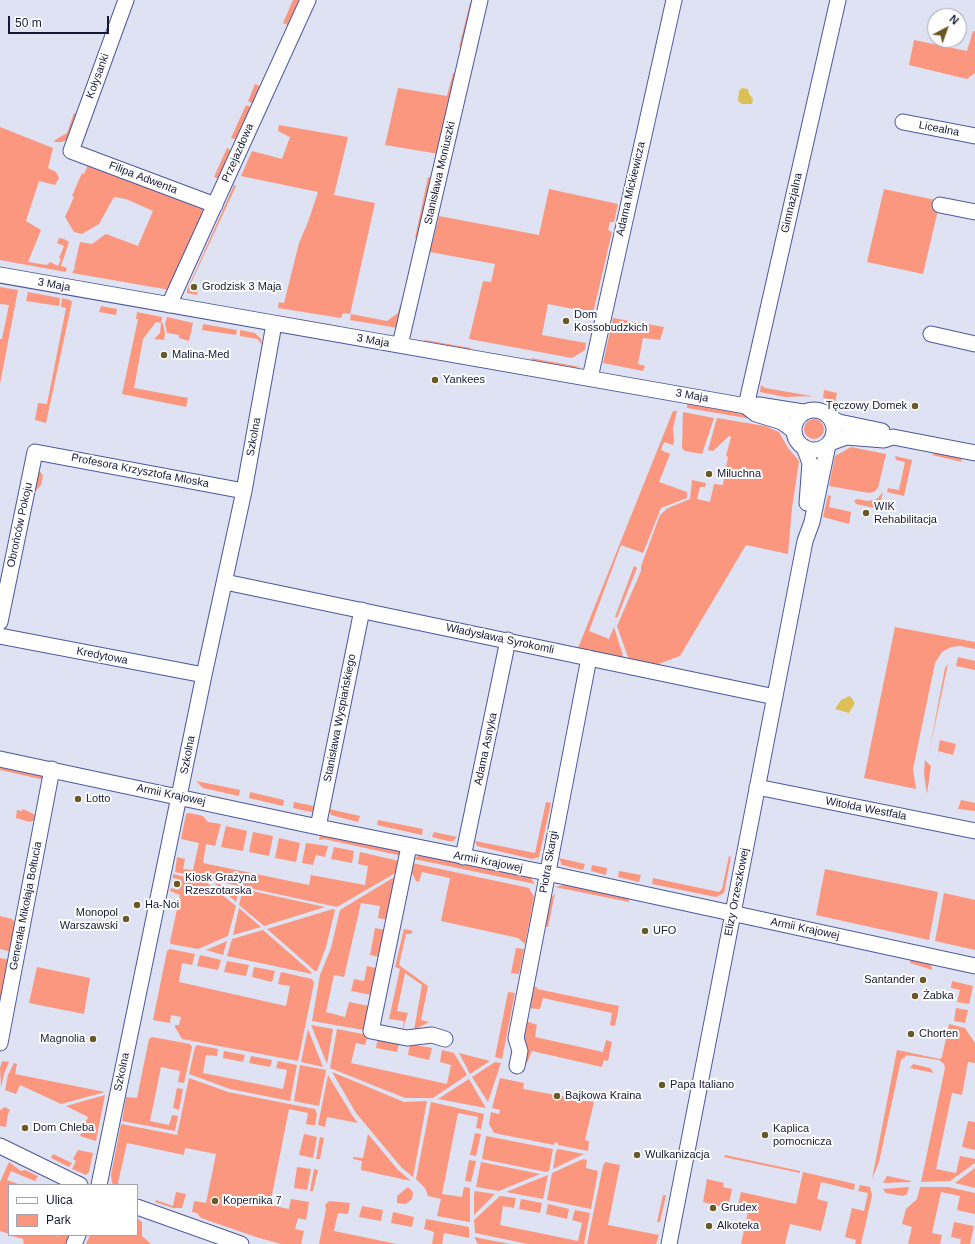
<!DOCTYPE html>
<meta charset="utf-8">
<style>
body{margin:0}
#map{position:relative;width:975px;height:1244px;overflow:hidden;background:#dee2f2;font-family:Helvetica,sans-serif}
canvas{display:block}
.legend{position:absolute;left:8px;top:1184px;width:130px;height:52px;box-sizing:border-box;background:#fff;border:1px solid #a1a3ae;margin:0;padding:5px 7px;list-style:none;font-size:12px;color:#151935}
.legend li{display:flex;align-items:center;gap:8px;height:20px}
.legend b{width:20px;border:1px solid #a1a3ae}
.north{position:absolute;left:927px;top:8px;width:40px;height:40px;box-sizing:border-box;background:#fff;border:1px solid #a1a3ae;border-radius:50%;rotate:41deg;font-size:11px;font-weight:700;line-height:16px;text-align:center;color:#151935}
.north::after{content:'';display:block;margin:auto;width:14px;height:18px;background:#685a27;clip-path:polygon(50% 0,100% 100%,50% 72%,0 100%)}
.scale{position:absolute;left:8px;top:16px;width:101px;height:18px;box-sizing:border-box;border:2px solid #151935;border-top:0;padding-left:5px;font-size:12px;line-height:14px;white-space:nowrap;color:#151935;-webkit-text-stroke:3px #fff;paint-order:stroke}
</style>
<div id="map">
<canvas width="975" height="1244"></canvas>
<ul class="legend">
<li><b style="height:5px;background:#fff"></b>Ulica</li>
<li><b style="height:11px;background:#fb977f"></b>Park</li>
</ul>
<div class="north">N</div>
<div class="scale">50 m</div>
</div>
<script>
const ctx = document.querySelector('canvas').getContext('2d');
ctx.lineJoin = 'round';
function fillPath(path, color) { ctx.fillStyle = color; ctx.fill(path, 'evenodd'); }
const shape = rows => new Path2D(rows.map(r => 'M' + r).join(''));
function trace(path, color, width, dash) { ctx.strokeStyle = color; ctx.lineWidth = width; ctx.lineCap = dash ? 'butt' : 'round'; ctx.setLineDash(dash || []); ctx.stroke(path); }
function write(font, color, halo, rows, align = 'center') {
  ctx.font = font + ' Helvetica,sans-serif'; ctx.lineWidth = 4; ctx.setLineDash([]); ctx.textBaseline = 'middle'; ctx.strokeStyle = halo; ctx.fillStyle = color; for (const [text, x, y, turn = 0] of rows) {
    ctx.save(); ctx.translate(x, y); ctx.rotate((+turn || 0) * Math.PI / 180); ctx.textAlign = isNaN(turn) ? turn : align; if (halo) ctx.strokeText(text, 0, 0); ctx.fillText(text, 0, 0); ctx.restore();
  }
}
const green = shape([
 [293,0,302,0,290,26,283,23],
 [470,3,474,4,464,48,459,47],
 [973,31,975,31,975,73,967,79,909,65,914,40,967,51],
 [453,73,458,74,439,154,385,145,398,88,447,96],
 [255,84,262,87,254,104,248,101],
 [246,105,253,108,238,140,231,138],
 [74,113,80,115,68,139,62,142,54,142,55,140,67,133],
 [279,125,348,137,334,195,375,203,350,314,343,313,341,318,278,308,279,302,284,303,299,243,308,222,318,192,241,176,252,151,282,159,290,137,278,131],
 [0,127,53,148,48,168,56,172,59,178,55,185,39,181,26,221,41,230,28,262,47,265,50,262,58,266,61,259,59,258,64,246,57,243,59,238,64,239,69,242,61,266,67,268,66,272,0,260],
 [227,148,233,151,220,179,214,177],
 [88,165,205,208,170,290,72,273,74,269,76,269,74,268,80,242,92,244,106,234,138,246,153,211,126,199,114,197,99,224,82,234,74,232,65,217,74,197,72,196,82,173,84,174],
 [428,177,434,178,420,239,415,238],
 [234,185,236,186,190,285,189,291,197,292,198,289,197,295,187,293,187,290],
 [549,189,618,204,614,222,610,222,608,230,612,232,593,313,548,304,542,335,586,343,585,350,572,358,469,339,483,281,491,282,495,264,430,252,439,216,539,235],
 [884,189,940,201,923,274,867,262],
 [0,287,18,290,0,384,0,339,2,339,9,305,0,304],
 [28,292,60,298,59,306,26,301],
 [62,298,70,300,72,302,46,423,35,420,38,403,47,404,66,308,61,307],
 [400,305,404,306,398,328,350,320,351,314,387,321,398,313],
 [101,306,117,309,116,315,99,312],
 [137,312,162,317,161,323,156,322,143,339,134,388,188,398,186,407,122,394,138,319,136,319],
 [276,315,340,326,339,327,278,317],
 [167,317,193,323,189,341,179,338,179,335,167,333,165,324],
 [613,318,664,327,660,340,643,338,638,364,645,366,643,371,603,363],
 [161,323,163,323,165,334,164,340,154,339,160,333],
 [203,324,237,330,236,335,202,330],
 [240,330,255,333,261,339,262,344,257,339,240,336],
 [425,340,471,348,469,350,423,342],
 [531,358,580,367,575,368,532,361],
 [761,385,765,388,823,398,824,390,837,393,835,404,834,400,812,396,785,397,760,392],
 [687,401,743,413,758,420,687,408],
 [673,411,677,411,673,428,674,441,673,445,664,442,661,450,670,454,659,482,687,492,687,498,661,508,643,553,621,545,589,631,609,639,614,627,624,659,578,648],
 [683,412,714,418,702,454,685,451,682,448],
 [717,418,765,426,779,432,788,448,799,461,792,508,788,554,746,545,680,656,656,665,629,660,617,626,641,571,641,566,660,515,668,508,690,499,692,480,706,483,705,487,700,487,697,499,710,502,714,484,723,485,728,457,726,456,731,437,729,436,713,451,708,450],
 '804 429a10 10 0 1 1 20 0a10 10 0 1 1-20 0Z',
 [851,447,886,454,878,488,874,492,869,493,829,486,835,456],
 [936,452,961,458,962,462,932,455],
 [895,456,912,460,904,496,887,492,888,488,899,490,905,462,896,460],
 [39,470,43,476,41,485,34,493],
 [883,492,879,509,856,504,854,501,857,499,868,501,877,499],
 [828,495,831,496,829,507,851,512,849,524,823,517],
 [634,566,637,568,617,618,615,617],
 [895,627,975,642,975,649,960,646,951,647,942,652,935,663,913,769,916,789,864,778],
 [958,657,975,661,975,670,956,666],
 [948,664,929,752,945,668],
 [940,740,956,744,953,755,938,751],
 [925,760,931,766,927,794,924,774],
 [0,765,43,774,45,780,0,770],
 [196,781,240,790,239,796,203,788],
 [250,792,284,800,283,806,249,798],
 [961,800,975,803,975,811,958,809],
 [294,802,314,806,314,810,311,812,293,808],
 [546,802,551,803,539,857,532,859,477,846,475,841,535,853],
 [23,809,38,816,35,820,30,822,16,818,17,810,22,811],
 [329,809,360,816,358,822,331,815],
 [189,813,203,816,208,822,221,824,215,846,206,844,203,863,309,885,311,875,365,885,368,866,358,864,360,852,399,861,397,872,337,907,175,872,177,857,185,859,183,869,193,870,199,843,181,839,186,814],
 [378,820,423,829,422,835,377,825],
 [226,826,247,831,243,851,221,847],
 [321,831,399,848,402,856,324,839,319,840],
 [253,832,273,836,269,856,249,852],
 [434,832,457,837,453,841,448,841,432,837],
 [279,838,300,843,296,862,275,858],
 [306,843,328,846,325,857,316,855,313,865,302,863],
 [334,847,354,851,352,863,331,859],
 [419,855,529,876,535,884,414,859],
 [729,856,731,857,724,893,716,897,652,884,653,878,719,892,722,889],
 [559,858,585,864,583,870,562,865],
 [412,863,529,888,534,897,525,944,518,938,441,921,450,878,422,872,419,882,416,881,412,873],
 [592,865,607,868,606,875,591,871],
 [825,869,938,892,929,940,816,915],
 [619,871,641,875,639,882,618,877],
 [173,874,206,882,236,906,228,936,198,949,171,944,170,942,180,895,170,891,171,888,179,890,181,880,173,878],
 [396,876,388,920,378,918,380,906,361,903,344,977,334,975,326,1012,345,1017,349,1002,369,1006,364,1030,312,1021,320,975,331,948,340,910],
 [214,883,239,889,236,902],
 [568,884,629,897,629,902,555,887],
 [243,889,325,907,264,926,239,905],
 [555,893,548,927,544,926,549,901],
 [944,893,975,900,975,950,935,941],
 [239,908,261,927,233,935],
 [333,909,335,910,326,947,317,971,315,971,267,929],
 [0,916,12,919,17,924,12,952,0,949],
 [375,928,385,930,379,957,370,955],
 [404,929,413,931,411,934,406,934,399,965,428,986,421,1020,429,1022,414,1030,422,985,405,973,397,1011,408,1013,402,1032,404,1021,389,1019,400,969,395,967],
 [263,930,311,972,312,974,227,956,232,939],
 [227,941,223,955,206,950],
 [516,948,524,949,519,974,511,973],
 [170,949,195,954,192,965,182,963,179,982,286,1006,290,986,278,984,281,972,312,979,314,983,298,1061,182,1039,175,1027,175,1025,179,1025,181,1017,171,1015,170,1023,153,1020,167,951],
 [200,955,221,960,218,970,197,966],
 [0,958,10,960,0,1002],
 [911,958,931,962,932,970,910,963],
 [227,961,249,965,246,976,224,972],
 [367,966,376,968,371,995,351,991,354,979,364,981],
 [37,967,90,978,84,1014,29,1003],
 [254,967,275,971,272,982,252,977],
 [952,981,973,986,969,1004,957,1002,960,990,951,988],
 [530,986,537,987,537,989,619,1006,615,1026,610,1025,612,1013,543,998,540,1009,526,1008],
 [508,992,515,993,502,1059,495,1057],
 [956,1008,968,1010,965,1023,954,1021],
 [523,1020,537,1025,535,1037,603,1052,606,1040,612,1042,608,1061,604,1060,602,1067,532,1051,527,1063,524,1060],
 [949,1024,965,1028,975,1043,975,1063,968,1062,962,1095,952,1093,936,1169,956,1173,960,1156,975,1159,975,1163,950,1181,921,1182,945,1068,944,1064,939,1060,907,1055,901,1060,879,1162,872,1179,897,1050,940,1059,942,1057],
 [311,1025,333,1029,327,1064],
 [308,1029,323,1067,301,1062],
 [337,1029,368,1035,365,1045,356,1043,351,1063,447,1084,451,1065,440,1062,442,1050,454,1053,467,1075,433,1098,405,1098,330,1068],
 [152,1037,190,1044,192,1047,184,1083,178,1082,180,1071,161,1067,150,1121,169,1125,172,1115,178,1116,175,1131,122,1121,126,1097,137,1098,149,1039],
 [378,1037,400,1041,397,1052,376,1048],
 [410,1044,432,1048,429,1060,408,1055],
 [197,1045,218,1049,217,1056,206,1055,203,1073,283,1089,287,1070,276,1068,278,1061,297,1065,290,1101,230,1089,189,1074,195,1047],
 [224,1051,245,1055,243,1062,223,1058],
 [459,1053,490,1061,470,1074],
 [251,1056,272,1060,270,1067,249,1063],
 [2,1061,9,1062,4,1074,1,1088,0,1068],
 [495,1062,501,1063,488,1102,472,1077],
 [14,1063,17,1064,15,1074,105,1092,61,1104,20,1085,16,1094,5,1090,8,1075],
 [913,1064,930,1068,934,1073,910,1068],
 [300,1065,326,1070,319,1106,294,1101],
 [332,1072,404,1102,427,1101,413,1177,401,1167,356,1113],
 [328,1075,352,1115,358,1123,327,1117,325,1127,318,1125],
 [189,1078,228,1092,315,1109,317,1114,315,1125,311,1125,306,1124,308,1113,289,1109,270,1205,289,1209,291,1199,309,1202,306,1220,298,1218,295,1229,304,1231,301,1244,281,1244,256,1237,201,1218,197,1213,192,1212,194,1201,206,1203,216,1154,185,1148,184,1155,127,1143,118,1183,120,1185,114,1185,112,1183,111,1175,121,1124,177,1135],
 [500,1078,524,1083,523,1089,594,1102,585,1140,589,1141,588,1151,558,1145,558,1143,555,1142,554,1145,494,1133,489,1124,491,1112,499,1114,500,1110,492,1108],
 [469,1079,486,1108,438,1099],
 [177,1088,183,1089,179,1110,173,1108],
 [105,1095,96,1141,80,1136,88,1117,66,1106],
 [431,1102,484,1114,481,1129,476,1128,478,1117,458,1113,442,1194,462,1197,464,1187,470,1188,470,1222,469,1222,437,1216,441,1199,428,1196,425,1188,416,1179],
 [5,1107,10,1110,8,1114,6,1127,0,1126,0,1110],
 [968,1121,975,1122,975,1150,962,1147],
 [475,1133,481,1134,476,1156,470,1155],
 [304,1134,317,1137,313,1158,299,1155],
 [368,1134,398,1170,411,1181,361,1170,362,1161,353,1159,353,1157,363,1158],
 [486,1136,553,1149,549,1171,546,1172,482,1159],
 [320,1137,324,1138,320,1159,316,1159],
 [558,1149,584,1154,553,1169,556,1151],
 [78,1150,93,1153,89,1172,86,1175,72,1169,76,1161,73,1159],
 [53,1154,72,1163,69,1167,51,1158],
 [725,1155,800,1171,800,1173,724,1157],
 [583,1159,587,1160,586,1168,598,1171,591,1209,547,1200,552,1173],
 [469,1160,476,1161,471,1182,465,1181],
 [9,1162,21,1171,25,1170,38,1176,35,1181,11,1171,7,1180,21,1185,9,1185,9,1234,0,1231,0,1182],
 [481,1162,540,1174,499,1191,476,1187],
 [605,1162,620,1165,608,1225,659,1235,656,1244,587,1244,603,1166],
 [297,1167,311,1169,307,1190,294,1188],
 [975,1168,975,1188,955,1183],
 [314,1169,318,1170,313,1191,310,1191],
 [803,1172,855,1184,854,1190,821,1182,817,1199,828,1202,821,1231,790,1224,785,1244,741,1244,748,1212,737,1210,741,1192,796,1204],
 [548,1175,543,1199,506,1192],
 [887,1176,911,1181,910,1182,883,1183],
 [707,1179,724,1183,723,1187,732,1189,728,1208,703,1202],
 [860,1185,870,1187,872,1196,861,1244,855,1244,856,1240,845,1237,852,1208,864,1211,868,1193,858,1191],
 [408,1187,413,1192,412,1199,406,1204,397,1203,397,1196],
 [909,1187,907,1194,903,1196,886,1193,883,1189],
 [920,1187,948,1187,975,1193,975,1214,957,1210,960,1196,941,1192,932,1233,942,1235,940,1244,908,1244,912,1227,902,1224,906,1209,917,1199],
 [475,1191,495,1194,474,1215,474,1194],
 [176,1192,186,1194,182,1208,173,1208,155,1202,156,1200,173,1206],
 [663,1195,666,1195,660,1222,657,1222],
 [500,1196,516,1198,514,1208,503,1206,500,1225,578,1241,582,1223,572,1220,574,1213,575,1210,590,1213,584,1244,528,1244,475,1233,474,1220],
 [521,1199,542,1203,540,1213,519,1209],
 [329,1201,350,1203,348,1214,338,1213,334,1231,397,1244,319,1244,326,1209,325,1205],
 [548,1204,569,1209,567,1219,546,1214],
 [362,1206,383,1210,381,1221,359,1217],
 [393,1212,414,1217,412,1227,391,1223],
 [137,1218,142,1222,142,1236,151,1244,86,1244,90,1235,137,1235],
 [426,1219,469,1227,469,1238,444,1233,442,1244,432,1244,434,1232,424,1229],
 [954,1222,974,1226,970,1244,960,1244,961,1239,951,1237],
 [9,1235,53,1235,58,1237,59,1235,70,1235,65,1244,24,1244,23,1239],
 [474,1237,510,1244,478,1244]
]);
const water = shape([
 [742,88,748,89,749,94,753,99,752,104,742,104,738,101,739,91],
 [850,696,855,703,849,713,835,709,841,700]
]);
const minor = shape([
 [126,0,71,151,215,205],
 [903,122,975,136],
 [940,205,975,212],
 [0,275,746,406,759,405,803,412],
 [169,305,308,0],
 [931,334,975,344],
 [400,345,480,0],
 [590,378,674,0],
 [746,406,838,0],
 [747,407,756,414,782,422,794,431],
 '794 430a20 20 0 1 1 40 0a20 20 0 1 1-40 0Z',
 [831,418,839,422,882,431],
 [830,443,846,437,884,440,893,437,975,453],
 [804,447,810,463,807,503],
 [225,582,775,697],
 [0,622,35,452,244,491],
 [0,636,204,675],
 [0,759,318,827,547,873,975,966],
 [757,787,975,831],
 [318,827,362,610],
 [409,846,371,1031,407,1038,432,1035,445,1039],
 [463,857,508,640],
 [0,1043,52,769],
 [517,1066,520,1051,516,1038,589,658],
 [0,1146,80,1185],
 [99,1185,204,675,244,491,274,324],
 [137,1207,241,1244],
 [74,1244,78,1235],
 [669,1244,805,541,812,522,828,445]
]);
const markers = [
 [194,287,4,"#685a27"],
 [566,321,4,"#685a27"],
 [164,355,4,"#685a27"],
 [435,380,4,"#685a27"],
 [915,406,4,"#685a27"],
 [709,474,4,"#685a27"],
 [866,513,4,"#685a27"],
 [78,799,4,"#685a27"],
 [177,884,4,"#685a27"],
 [137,905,4,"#685a27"],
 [126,919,4,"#685a27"],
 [645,931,4,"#685a27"],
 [923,980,4,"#685a27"],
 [915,996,4,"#685a27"],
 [911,1034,4,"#685a27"],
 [93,1039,4,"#685a27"],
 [662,1085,4,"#685a27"],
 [557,1096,4,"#685a27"],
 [25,1128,4,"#685a27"],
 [765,1135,4,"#685a27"],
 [637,1155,4,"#685a27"],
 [215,1201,4,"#685a27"],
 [713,1208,4,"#685a27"],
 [709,1226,4,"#685a27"]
];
const streetNames = [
 ["Kołysanki",98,76,-70],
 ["Licealna",939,129,11],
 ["Przejazdowa",238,153,-66],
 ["Stanisława Moniuszki",440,173,-77],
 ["Filipa Adwenta",143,178,21],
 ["Adama Mickiewicza",631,189,-77],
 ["Gimnazjalna",792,203,-77],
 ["3 Maja",54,285,10],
 ["3 Maja",373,341,10],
 ["3 Maja",692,396,10],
 ["Szkolna",254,437,-80],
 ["Profesora Krzysztofa Mloska",140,471,11],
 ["Obrońców Pokoju",20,525,-78],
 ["Władysława Syrokomli",500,639,12],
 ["Kredytowa",102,656,11],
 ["Stanisława Wyspiańskiego",340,718,-79],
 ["Adama Asnyka",486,749,-78],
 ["Szkolna",188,755,-79],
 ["Armii Krajowej",171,795,12],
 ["Witolda Westfala",866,809,11],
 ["Armii Krajowej",488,862,11],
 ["Piotra Skargi",549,862,-80],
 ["Elizy Orzeszkowej",737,892,-79],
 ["Generała Mikołaja Bołtucia",26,906,-79],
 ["Armii Krajowej",805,929,12],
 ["Szkolna",122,1072,-78]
];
const poiNames = [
 ["Grodzisk 3 Maja",202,287],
 ["Dom",574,315],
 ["Kossobudzkich",574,328],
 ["Malina-Med",172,355],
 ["Yankees",443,380],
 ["Tęczowy Domek",907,406,"right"],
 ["Miluchna",717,474],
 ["WIK",874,507],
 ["Rehabilitacja",874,520],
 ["Lotto",86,799],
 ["Kiosk Grażyna",185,878],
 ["Rzeszotarska",185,891],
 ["Ha-Noi",145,905],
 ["Monopol",118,913,"right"],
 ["Warszawski",118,926,"right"],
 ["UFO",653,931],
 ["Santander",915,980,"right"],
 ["Żabka",923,996],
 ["Chorten",919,1034],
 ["Magnolia",85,1039,"right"],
 ["Papa Italiano",670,1085],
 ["Bajkowa Kraina",565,1096],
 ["Dom Chleba",33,1128],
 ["Kaplica",773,1129],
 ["pomocnicza",773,1142],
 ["Wulkanizacja",645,1155],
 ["Kopernika 7",223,1201],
 ["Grudex",721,1208],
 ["Alkoteka",717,1226]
];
fillPath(green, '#fb977f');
fillPath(water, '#ddc055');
trace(minor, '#4c589b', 17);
trace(minor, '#fff', 15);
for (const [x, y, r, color] of markers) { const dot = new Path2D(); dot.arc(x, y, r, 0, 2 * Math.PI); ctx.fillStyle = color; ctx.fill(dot); trace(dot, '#fff', 1.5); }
write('11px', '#151935', '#fff', streetNames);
write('11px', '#151935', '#fff', poiNames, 'left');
</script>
